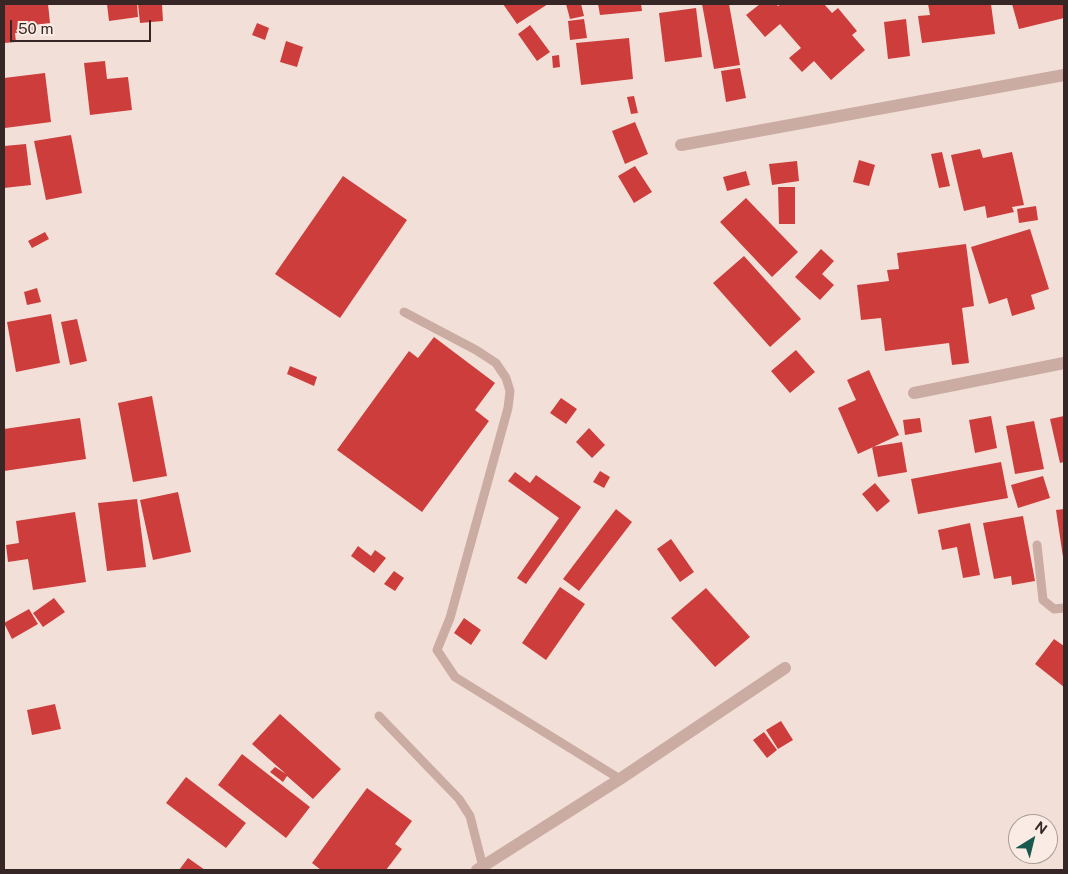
<!DOCTYPE html>
<style>
body{margin:0}
#map{position:relative;width:1068px;height:874px;overflow:hidden;background:#f2e0d8;font-family:"Public Sans",sans-serif}
canvas{display:block}
.frame{position:absolute;inset:0;border:5px solid #362726;pointer-events:none}
.north{position:absolute;left:1008px;top:814px;width:50px;height:50px;box-sizing:border-box;background:#faebe4;border:1px solid #ac9d98;border-radius:50%;rotate:36deg;font-size:14px;font-weight:700;line-height:20px;text-align:center;color:#362726}
.north::after{content:'';display:block;margin:auto;width:18px;height:22px;background:#19594e;clip-path:polygon(50% 0,100% 100%,50% 72%,0 100%)}
.scale{position:absolute;left:10px;top:20px;width:141px;height:22px;box-sizing:border-box;border:2px solid #362726;border-top:0;padding-left:6px;font-size:15px;line-height:18px;white-space:nowrap;color:#362726;-webkit-text-stroke:4px #faebe4;paint-order:stroke}
</style>
<div id="map">
<canvas width="1068" height="874"></canvas>
<div class="frame"></div>
<div class="north">N</div>
<div class="scale">50 m</div>
</div>
<script>
const ctx = document.querySelector('canvas').getContext('2d');
ctx.lineJoin = 'round';
function fillPath(path, color) { ctx.fillStyle = color; ctx.fill(path, 'evenodd'); }
const shape = rows => new Path2D(rows.map(r => 'M' + r).join(''));
function trace(path, color, width, dash) { ctx.strokeStyle = color; ctx.lineWidth = width; ctx.lineCap = dash ? 'butt' : 'round'; ctx.setLineDash(dash || []); ctx.stroke(path); }
const building = shape([
 [4,4,48,4,50,23,34,25,35,32,15,33,16,42,4,43],
 [107,4,137,4,138,17,109,21],
 [138,4,162,4,163,21,140,23],
 [503,4,548,4,517,24],
 [566,4,581,4,584,16,570,19],
 [598,4,641,4,642,11,600,15],
 [702,4,729,4,740,65,714,69],
 [760,4,776,4,778,6,781,4,824,4,832,13,838,8,857,31,852,35,865,50,831,80,814,61,802,72,789,58,801,48,780,24,765,37,746,15],
 [928,4,991,4,995,34,922,43,918,16,930,15],
 [1012,4,1064,4,1064,18,1019,29],
 [696,8,702,57,665,62,659,13],
 [584,19,587,38,570,40,568,21],
 [906,19,910,56,888,59,884,22],
 [257,23,269,28,265,40,252,35],
 [530,25,550,52,537,61,518,34],
 [629,38,633,79,581,85,576,43],
 [286,41,303,47,297,67,280,62],
 [559,55,560,67,553,68,552,56],
 [105,61,107,79,128,77,132,110,90,115,84,63],
 [740,68,746,98,726,102,721,71],
 [45,73,51,122,5,128,4,78],
 [634,96,638,113,631,114,627,97],
 [635,122,648,154,625,164,612,131],
 [71,135,82,193,46,200,34,141],
 [26,144,31,185,4,188,4,146],
 [980,149,983,158,1012,152,1024,205,1012,207,1014,212,987,218,985,206,964,211,951,155],
 [942,152,950,186,939,188,931,154],
 [859,160,875,165,869,186,853,182],
 [797,161,799,181,772,185,769,164],
 [635,166,652,192,634,203,618,176],
 [746,171,750,185,727,191,723,177],
 [343,176,407,220,340,318,275,274],
 [778,187,795,187,795,224,779,224],
 [746,198,798,252,772,277,720,222],
 [1036,206,1038,220,1019,223,1017,209],
 [1030,229,1049,289,1031,295,1035,309,1012,316,1007,298,989,304,971,247],
 [45,232,49,239,32,248,28,241],
 [966,244,974,306,962,308,969,363,952,365,949,343,885,351,881,318,861,320,857,285,889,281,887,270,899,269,897,253],
 [821,249,834,261,822,274,834,285,820,300,795,277],
 [744,256,801,319,770,347,713,283],
 [37,288,41,302,27,305,24,292],
 [51,314,60,363,16,372,7,322],
 [77,319,87,361,70,365,61,322],
 [434,337,495,383,475,410,489,421,422,512,337,450,409,351,418,358],
 [796,350,815,372,790,393,771,371],
 [290,366,317,377,314,386,287,374],
 [869,370,899,435,858,454,838,408,856,400,847,380],
 [152,396,167,476,133,482,118,403],
 [561,398,577,409,566,424,550,413],
 [991,416,997,448,975,453,969,420],
 [1064,416,1064,462,1060,463,1050,419],
 [80,418,86,459,4,471,4,429],
 [920,418,922,432,905,435,903,420],
 [1034,421,1044,469,1015,474,1006,426],
 [589,428,605,445,592,458,576,442],
 [902,442,907,472,878,477,872,447],
 [1001,462,1008,498,918,514,911,479],
 [600,471,610,477,604,488,593,482],
 [515,472,530,483,536,475,581,507,526,584,517,578,559,518,508,481],
 [1043,476,1050,498,1018,508,1011,485],
 [875,483,890,501,877,512,862,494],
 [178,492,191,552,153,560,140,500],
 [137,499,146,567,107,571,98,503],
 [616,509,632,522,579,591,563,579],
 [1064,509,1064,556,1063,557,1056,510],
 [75,512,86,582,33,590,28,559,8,562,6,545,19,543,16,521],
 [1023,516,1035,581,1012,585,1011,576,994,579,983,523],
 [970,523,980,575,963,578,957,547,942,550,938,530],
 [671,539,694,572,680,582,657,549],
 [358,546,371,556,375,550,386,558,374,573,351,556],
 [394,571,404,578,395,591,384,584],
 [560,587,585,604,546,660,522,643],
 [706,588,750,637,715,667,671,618],
 [54,598,65,612,43,627,33,613],
 [29,609,38,624,12,639,4,623],
 [464,618,481,630,471,645,454,633],
 [1054,639,1064,646,1064,687,1035,664],
 [55,704,61,729,32,735,27,710],
 [280,714,341,769,313,799,287,776,283,782,270,772,275,767,286,774,252,744],
 [781,721,793,740,778,749,766,730],
 [764,732,777,750,767,758,753,740],
 [242,754,310,807,286,838,218,785],
 [186,777,246,823,226,848,166,803],
 [367,788,412,821,395,844,402,849,386,870,321,870,312,863],
 [188,858,205,870,179,870]
]);
const lane = shape([
 [404,312,476,350,496,363,506,378,510,391,508,408,450,618,437,650,455,677,620,779],
 [1037,545,1043,600,1054,609,1064,608],
 [379,716,459,799,470,816,483,867]
]);
const street = shape([
 [681,145,1064,75],
 [914,393,1064,363],
 [477,870,620,779,785,668]
]);
fillPath(building, '#cd3d3c');
trace(lane, '#cbaca3', 9);
trace(street, '#cbaca3', 12);
</script>
